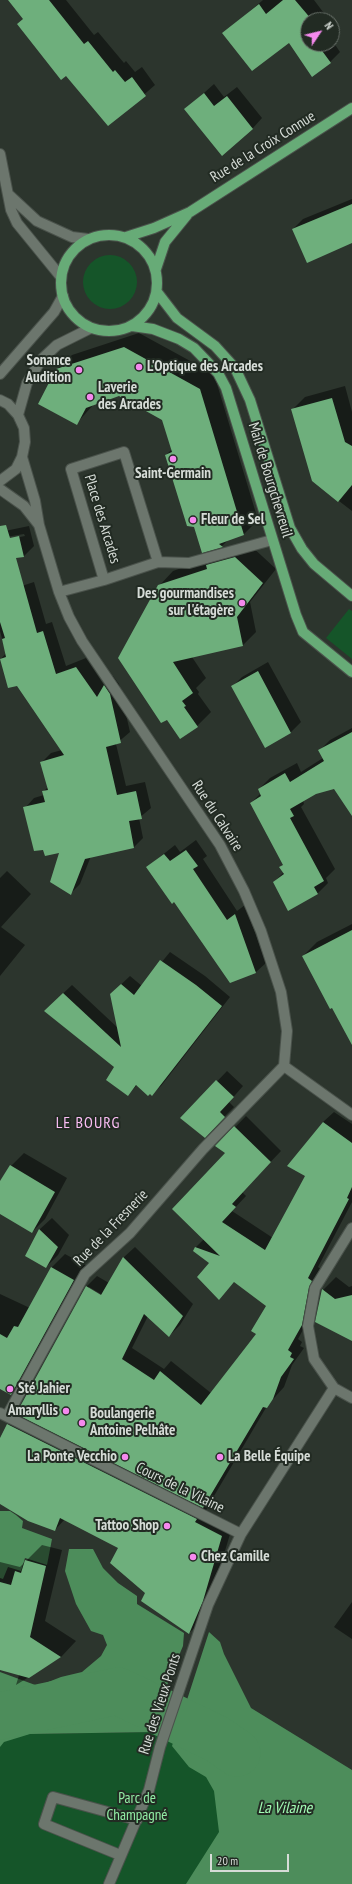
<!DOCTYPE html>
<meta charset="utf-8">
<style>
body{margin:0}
#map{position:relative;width:352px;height:1884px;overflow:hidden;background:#2c352d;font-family:"PT Sans Narrow",sans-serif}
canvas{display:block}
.north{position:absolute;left:300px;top:12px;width:40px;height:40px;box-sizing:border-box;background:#222b23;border:1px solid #6a726b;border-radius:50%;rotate:55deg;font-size:11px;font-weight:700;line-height:16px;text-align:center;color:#d6dcd7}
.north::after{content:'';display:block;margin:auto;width:14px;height:18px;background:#f589ee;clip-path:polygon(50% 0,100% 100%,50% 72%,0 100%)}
.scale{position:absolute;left:210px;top:1854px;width:79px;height:18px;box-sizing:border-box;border:2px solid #d6dcd7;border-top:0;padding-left:5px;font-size:12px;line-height:14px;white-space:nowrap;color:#d6dcd7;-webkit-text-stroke:3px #222b23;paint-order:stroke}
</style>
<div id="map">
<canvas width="352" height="1884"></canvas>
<div class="north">N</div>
<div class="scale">20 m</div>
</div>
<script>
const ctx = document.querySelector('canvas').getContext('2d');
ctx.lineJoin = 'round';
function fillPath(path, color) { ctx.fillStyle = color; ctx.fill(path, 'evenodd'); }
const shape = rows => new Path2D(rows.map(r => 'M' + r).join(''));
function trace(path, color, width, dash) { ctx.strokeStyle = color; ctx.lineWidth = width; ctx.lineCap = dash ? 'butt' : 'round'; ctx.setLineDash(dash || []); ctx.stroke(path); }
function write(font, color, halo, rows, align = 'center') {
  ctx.font = font + ' "PT Sans Narrow",sans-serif'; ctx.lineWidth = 4; ctx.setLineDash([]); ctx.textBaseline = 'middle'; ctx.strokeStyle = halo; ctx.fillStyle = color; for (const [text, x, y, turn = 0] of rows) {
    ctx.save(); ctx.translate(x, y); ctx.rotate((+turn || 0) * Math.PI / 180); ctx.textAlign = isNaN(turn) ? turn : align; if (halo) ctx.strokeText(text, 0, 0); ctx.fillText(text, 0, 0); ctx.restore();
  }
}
const green = shape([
 '83 282a27 27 0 1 1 54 0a27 27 0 1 1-54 0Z',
 [349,609,352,611,352,659,326,638],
 [0,1723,30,1734,154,1732,201,1752,338,1884,0,1884]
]);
const water = shape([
 [0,1511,10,1511,16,1515,23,1521,22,1528,52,1539,47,1565,25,1558,21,1571,8,1567,3,1579,0,1578],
 [69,1549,93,1549,103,1568,118,1583,137,1596,137,1604,184,1633,183,1646,169,1679,154,1732,30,1734,4,1742,0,1747,0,1672,38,1686,61,1677,82,1672,101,1656,107,1645,103,1635,91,1631,76,1604,65,1571],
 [209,1632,220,1642,224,1654,251,1708,352,1770,352,1884,186,1884,219,1832,214,1791,206,1777,189,1767,172,1746]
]);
const shadow = shape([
 [20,0,66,0,94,35,98,32,124,63,126,61,135,72,142,67,155,85,109,125,66,75,24,19],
 [263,0,314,0,329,20,308,20,308,44,332,44,332,40,340,52,330,62,289,41,224,33],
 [332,25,337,32,332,37],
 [214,84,224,97,237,87,262,118,253,128,186,109],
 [352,199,352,242,293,229,303,219],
 [139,333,214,374,258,520,244,534,229,539,222,546,203,551,195,526,166,455,172,449,163,419,119,395,94,404,77,423,57,369,72,355],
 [345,386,352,412,352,511,313,481,293,409,305,397],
 [29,526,34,546,24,556,0,560,0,541,25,536,24,534,0,538,0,532],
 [249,544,276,569,250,602,256,632,243,645,192,657,206,678,196,688,199,692,198,694,211,712,197,726,180,738,159,586,173,571],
 [34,582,46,624,52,622,66,666,86,658,104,685,113,676,119,684,130,732,116,744,126,786,145,782,151,808,139,818,143,838,134,847,91,856,80,884,71,893,60,852,25,808,34,798,44,795,43,792,48,787,41,763,51,753,62,750,1,659,6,653,0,631,0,593],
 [268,662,301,722,291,732,265,747,232,687,242,677],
 [352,728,352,814,335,788,316,793,303,800,304,804,301,807,335,869,326,878,328,883,317,894,274,882,284,872,284,864,251,803,261,793,259,789,270,778,297,763,301,772,323,758,319,751,330,740],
 [196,840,207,856,203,859,237,911,245,905,266,963,256,972,151,864,175,845,180,852],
 [7,871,31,894,1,927,25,945,0,976,0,878],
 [352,924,352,1039,303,956,317,942],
 [170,952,205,976,230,997,161,1086,152,1094,137,1085,128,1095,116,1067,54,1002,72,985,118,1028,111,994,130,976,142,986],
 [227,1071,243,1086,229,1102,234,1107,205,1136,182,1118],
 [334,1112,352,1124,352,1202,318,1267,322,1270,312,1313,298,1339,302,1342,300,1346,304,1348,292,1365,284,1387,267,1406,214,1496,204,1506,208,1507,206,1510,233,1524,214,1588,201,1622,189,1633,146,1593,119,1548,65,1519,55,1530,0,1503,0,1440,8,1425,19,1414,86,1287,97,1276,109,1283,124,1257,135,1247,193,1304,180,1325,169,1336,148,1316,132,1348,164,1369,171,1361,211,1393,257,1334,268,1306,235,1281,219,1298,210,1262,195,1248,204,1239,226,1153,217,1146,246,1116,281,1151,242,1192,246,1196,232,1211,273,1238,307,1176,323,1122],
 [89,1287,106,1297,105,1298,89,1289],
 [24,1153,67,1178,45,1219,32,1232,0,1213,0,1183,11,1166],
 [52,1218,69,1235,58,1255,46,1267,26,1256,40,1229],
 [65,1254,87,1266,25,1380,11,1393,0,1387,0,1294,30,1308,52,1267],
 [336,1277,349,1287,352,1286,352,1340,316,1322,323,1290],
 [42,1545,62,1550,45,1621,76,1641,61,1657,16,1685,21,1669,0,1663,0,1562,20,1567],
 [352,1602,352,1639,334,1627]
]);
const river = shape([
 [0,1716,118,1691,217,1739,237,1753]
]);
const building = shape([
 [8,0,49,0,84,44,88,41,113,72,115,70,125,82,132,77,146,96,108,126,66,76,61,80,17,24,23,19],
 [283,0,295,0,312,20,308,20,308,44,326,44,320,48,331,63,312,77,289,43,252,71,222,33,259,4,266,14],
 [204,93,214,106,227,96,253,129,222,156,184,109],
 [352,204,352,243,307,263,292,229],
 [124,347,200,389,244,535,219,544,223,547,202,553,194,527,187,526,165,455,172,452,162,420,119,396,86,408,77,425,38,404,56,369],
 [332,398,345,442,352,446,352,485,338,502,312,481,291,409],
 [6,525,10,538,19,536,24,557,16,558,37,633,43,631,56,674,76,667,97,697,104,685,110,694,121,743,106,747,117,795,136,791,142,819,129,821,134,848,85,859,71,895,50,882,59,853,45,856,43,850,34,851,23,807,45,802,42,791,48,790,40,762,64,755,17,686,8,688,0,659,6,657,2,639,5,638,0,622,0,526],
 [235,557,263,583,237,617,243,646,173,662,193,693,182,701,186,706,184,707,198,727,180,739,167,720,161,723,118,658,158,585,207,569,206,565],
 [258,671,291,733,265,748,231,686],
 [352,732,352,816,334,789,316,794,290,809,294,816,290,818,324,881,314,887,318,894,288,911,273,882,284,874,279,867,283,865,250,803,261,796,258,789,285,773,290,782,324,761,318,750],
 [186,850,198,866,193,869,227,920,235,914,256,973,230,983,174,902,172,904,146,867,164,854,170,861],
 [352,930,352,1045,332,1008,330,1009,302,956],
 [160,960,196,985,222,1006,152,1096,150,1094,148,1096,136,1085,128,1096,106,1080,114,1067,44,1011,63,993,121,1047,110,994,121,984,134,995],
 [216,1080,234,1097,220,1112,225,1117,205,1138,180,1118],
 [323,1122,352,1143,352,1187,347,1198,349,1199,308,1278,312,1281,309,1287,302,1325,288,1350,292,1353,290,1357,294,1359,281,1377,273,1399,267,1408,263,1407,203,1508,16,1414,86,1286,101,1295,123,1257,183,1316,169,1337,144,1314,122,1359,154,1380,160,1371,201,1405,256,1334,251,1331,266,1306,234,1282,219,1300,197,1277,209,1263,193,1251,195,1247,220,1256,172,1209,225,1153,215,1146,234,1126,271,1162,232,1204,236,1207,222,1222,265,1250,305,1176,287,1166],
 [10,1165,55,1192,32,1233,0,1214,0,1181],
 [39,1229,58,1247,46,1268,25,1256],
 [51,1267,74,1280,11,1395,0,1389,0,1334,7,1338,14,1326,18,1327],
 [322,1289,335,1299,352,1295,352,1341,315,1322],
 [7,1424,197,1519,195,1522,222,1536,203,1601,189,1634,141,1601,145,1593,110,1563,118,1548,60,1518,55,1531,28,1521,0,1504,0,1438],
 [25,1560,46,1566,30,1637,61,1657,29,1678,0,1670,0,1582,11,1585,15,1571,21,1573]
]);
const minor = shape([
 [0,154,11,210,17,223,61,277],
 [9,195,37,221,72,237,88,239],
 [0,374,54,312,63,296],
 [0,400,8,404,18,415,24,428,25,442,22,457,16,469,0,481],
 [18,415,27,383,41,360,57,345,91,328],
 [22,457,35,501,39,525,59,592,69,617,82,641,220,845,244,891,261,931,281,992,287,1031,284,1066],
 [0,489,24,506,39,525],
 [104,580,71,469,124,452,158,562],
 [59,592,104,580,158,562,189,563,272,540],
 [284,1066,352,1115],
 [352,1228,315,1288,308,1326,314,1359,334,1388,352,1398],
 [0,1413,241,1534],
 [7,1416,85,1274,130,1233,203,1149,284,1066],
 [120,1855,44,1824,53,1797,137,1820],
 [109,1884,149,1790,160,1747,208,1605,241,1534,334,1388]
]);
const major = shape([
 '61 283a48 48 0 1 1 96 0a48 48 0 1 1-96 0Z',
 [126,237,154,228,190,212,352,108],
 [156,269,165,242,187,215],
 [157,292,177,318,215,346,235,368,250,400,290,528,302,549,314,564,352,596],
 [132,326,153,329,179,339,194,348,218,373,226,388,296,615,303,632,352,672]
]);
const markers = [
 [139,367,4,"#f589ee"],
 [79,370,4,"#f589ee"],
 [90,397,4,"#f589ee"],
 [173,459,4,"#f589ee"],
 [193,520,4,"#f589ee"],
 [242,603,4,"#f589ee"],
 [10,1389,4,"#f589ee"],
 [66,1411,4,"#f589ee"],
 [82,1423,4,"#f589ee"],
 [125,1457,4,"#f589ee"],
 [220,1457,4,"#f589ee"],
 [167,1526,4,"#f589ee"],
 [193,1557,4,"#f589ee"]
];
const streetNames = [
 ["Rue de la Croix Connue",263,147,-32],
 ["Mail de Bourgchevreuil",270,480,73],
 ["Place des Arcades",102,519,73],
 ["Rue du Calvaire",217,816,57],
 ["Rue de la Fresnerie",111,1228,-46],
 ["Cours de la Vilaine",180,1488,26],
 ["Rue des Vieux Ponts",160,1704,-72]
];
const poiNames = [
 ["Sonance",71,361,"right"],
 ["Audition",71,378,"right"],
 ["L'Optique des Arcades",147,367],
 ["Laverie",98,388],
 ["des Arcades",98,405],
 ["Saint-Germain",173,474,"center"],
 ["Fleur de Sel",201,520],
 ["Des gourmandises",234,594,"right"],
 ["sur l'étagère",234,611,"right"],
 ["Sté Jahier",18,1389],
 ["Amaryllis",58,1411,"right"],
 ["Boulangerie",90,1414],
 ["Antoine Pelhâte",90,1431],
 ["La Ponte Vecchio",117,1457,"right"],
 ["La Belle Équipe",228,1457],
 ["Tattoo Shop",159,1526,"right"],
 ["Chez Camille",201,1557]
];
const parkNames = [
 ["Parc de",137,1799],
 ["Champagné",137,1816]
];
const neighbourhoodNames = [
 ["LE BOURG",88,1123]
];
const waterNames = [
 ["La Vilaine",285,1808]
];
fillPath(green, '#155529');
fillPath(water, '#4d8d5b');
fillPath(shadow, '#0007');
trace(river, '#4d8d5b', 47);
fillPath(building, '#6eaf7c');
trace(minor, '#4a524b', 12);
trace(major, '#4a524b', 12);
trace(minor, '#6c766d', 10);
trace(major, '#67ab77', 10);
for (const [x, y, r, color] of markers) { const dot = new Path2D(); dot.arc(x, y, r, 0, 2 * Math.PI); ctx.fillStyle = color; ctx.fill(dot); trace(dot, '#222b23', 1.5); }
write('15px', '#d6dcd7', '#222b23', streetNames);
write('bold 15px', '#d6dcd7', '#222b23', poiNames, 'left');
write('15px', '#91eba4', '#222b23', parkNames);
ctx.letterSpacing = '1px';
write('16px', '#fbbef5', '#222b23', neighbourhoodNames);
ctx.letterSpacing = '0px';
write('italic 16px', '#a3fdb5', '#222b23', waterNames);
</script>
